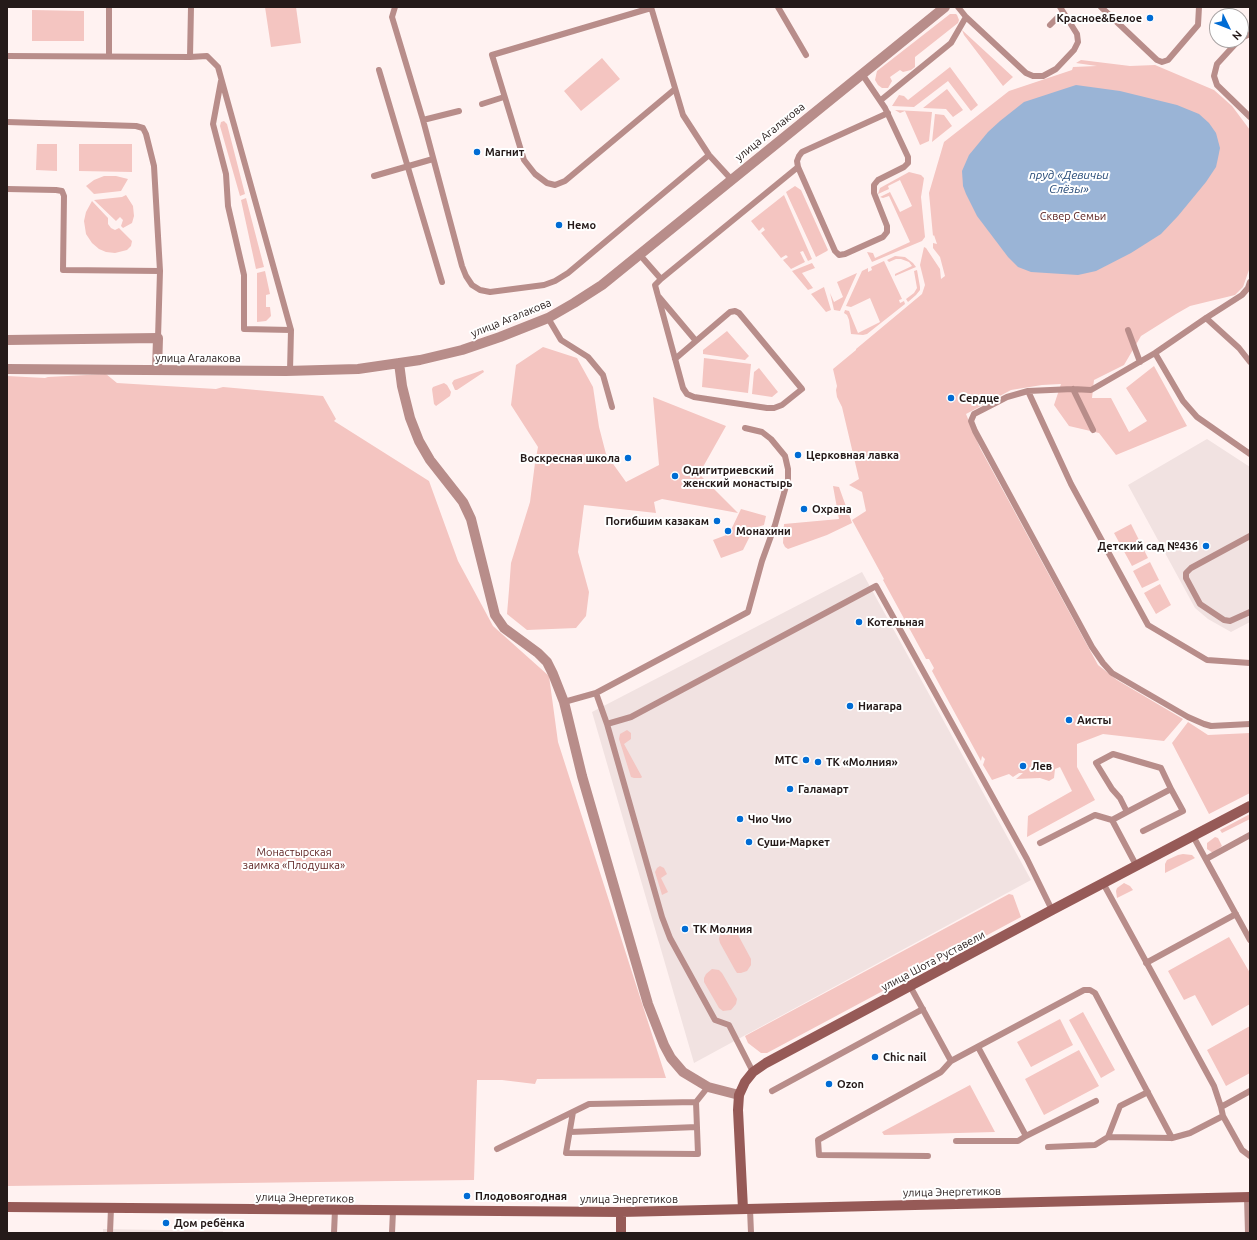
<!DOCTYPE html>
<meta charset="utf-8">
<style>
body{margin:0}
#map{position:relative;width:1257px;height:1240px;overflow:hidden;background:#fff2f1;font-family:Ubuntu,sans-serif}
canvas{display:block}
.frame{position:absolute;inset:0;border:8px solid #251a19;pointer-events:none}
.north{position:absolute;left:1209px;top:8px;width:40px;height:40px;box-sizing:border-box;background:#fff;border:1px solid #a8a3a3;border-radius:50%;rotate:133deg;font-size:11px;font-weight:700;line-height:16px;text-align:center;color:#251a19}
.north::after{content:'';display:block;margin:auto;width:14px;height:18px;background:#006cd4;clip-path:polygon(50% 0,100% 100%,50% 72%,0 100%)}
</style>
<div id="map">
<canvas width="1257" height="1240"></canvas>
<div class="frame"></div>
<div class="north">N</div>
</div>
<script>
const ctx = document.querySelector('canvas').getContext('2d');
ctx.lineJoin = 'round';
function fillPath(path, color) { ctx.fillStyle = color; ctx.fill(path, 'evenodd'); }
const shape = rows => new Path2D(rows.map(r => 'M' + r).join(''));
function trace(path, color, width, dash) { ctx.strokeStyle = color; ctx.lineWidth = width; ctx.lineCap = dash ? 'butt' : 'round'; ctx.setLineDash(dash || []); ctx.stroke(path); }
function write(font, color, halo, rows, align = 'center') {
  ctx.font = font + ' Ubuntu,sans-serif'; ctx.lineWidth = 4; ctx.setLineDash([]); ctx.textBaseline = 'middle'; ctx.strokeStyle = halo; ctx.fillStyle = color; for (const [text, x, y, turn = 0] of rows) {
    ctx.save(); ctx.translate(x, y); ctx.rotate((+turn || 0) * Math.PI / 180); ctx.textAlign = isNaN(turn) ? turn : align; if (halo) ctx.strokeText(text, 0, 0); ctx.fillText(text, 0, 0); ctx.restore();
  }
}
const built = shape([
 [1207,439,1250,467,1250,622,1231,632,1208,619,1195,608,1128,485],
 [862,572,1031,880,694,1063,592,712],
 [103,1229,223,1231,223,1233,103,1233]
]);
const green = shape([
 [265,7,296,7,301,43,271,47],
 [32,10,84,11,84,41,32,41],
 [950,14,956,14,957,15,959,20,958,23,915,57,915,67,911,70,903,72,900,70,890,77,892,81,888,88,882,88,878,85,875,80,877,71],
 [962,30,1013,77,1003,86,964,35],
 [602,58,620,79,581,111,564,91],
 [1081,60,1130,66,1155,65,1214,90,1232,106,1250,130,1250,267,1243,287,1235,295,1190,306,1176,314,1141,336,1124,365,1094,380,1092,398,1111,398,1129,432,1147,421,1126,388,1154,366,1187,426,1116,455,1099,433,1069,426,1054,405,1061,384,1042,385,1011,390,966,414,980,448,1098,665,1117,680,1183,719,1164,741,1103,734,1077,744,1077,767,1095,800,1027,837,1028,816,1072,791,1060,767,1055,769,1054,778,1049,781,1040,778,1016,779,1023,773,1019,773,1013,777,1009,774,992,780,983,765,985,759,982,756,981,761,932,671,934,668,929,659,926,659,883,580,884,579,852,520,866,511,862,492,849,485,859,479,842,407,837,397,836,390,837,386,833,369,856,350,856,349,922,294,925,285,920,265,924,247,926,248,940,269,941,279,945,276,940,257,933,248,933,243,937,244,934,235,933,236,929,193,944,142,1009,91,1072,70,1073,67,1097,66,1076,63],
 [950,67,978,105,971,111,948,81,914,107,892,106,899,95,904,96,908,100],
 [947,89,963,110,953,117,946,109,923,108],
 [895,110,932,112,929,141,920,145,905,111,900,113],
 [935,114,944,115,952,126,932,142],
 [224,121,227,124,245,194,240,196,220,126,221,122],
 [37,144,57,144,57,171,36,170],
 [79,144,132,144,132,172,79,171],
 [909,172,921,175,924,178,921,197,925,237,922,241,872,262,867,252,873,253,875,258,910,242,889,196,883,198,880,197,890,192,900,212,912,206,900,180,888,186,889,189,878,194,880,188],
 [104,176,116,176,128,179,121,191,94,194,86,186,94,180],
 [795,186,801,190,828,250,827,251,816,257,786,192],
 [126,195,133,206,134,216,132,223,123,228,121,226,123,220,120,217,116,221,94,200,122,197],
 [784,195,812,259,808,261,803,251,800,252,805,262,791,269,783,260,788,257,786,255,781,258,761,233,765,230,763,227,759,231,751,221],
 [246,198,264,267,256,269,241,200],
 [92,201,108,218,108,224,111,228,115,230,119,228,132,241,131,246,127,250,115,253,106,252,99,249,92,243,86,234,84,221,86,212],
 [895,256,905,257,913,263,916,267,895,276,895,274,912,266,909,262,901,259,896,259,889,262,887,260],
 [884,261,902,299,899,300,900,303,904,301,905,304,867,334,863,335,851,334,849,320,847,315,844,313,845,310,849,311,858,333,880,322,870,298,851,307,846,306,862,271,868,268,868,272,872,270,871,267],
 [812,263,815,268,802,273,813,288,808,290,792,271],
 [917,270,920,287,920,290,916,295,908,302,906,299,914,293,917,288,914,271],
 [265,271,270,294,266,295,266,307,270,307,271,316,266,321,257,322,257,273],
 [857,273,840,311,834,310,830,293,834,302,843,297,837,282],
 [824,287,831,310,826,312,811,294],
 [727,331,749,356,745,360,703,354,703,350],
 [543,347,577,358,593,387,599,427,606,454,626,482,659,465,653,397,726,426,699,474,738,513,662,499,654,502,656,513,584,505,578,552,589,592,586,616,576,628,527,630,507,614,509,590,511,563,530,502,535,463,538,447,511,405,516,365],
 [704,358,751,364,748,393,702,387],
 [759,368,778,392,772,397,752,394,754,372],
 [483,370,484,372,457,390,455,390,452,383,454,380],
 [106,374,117,383,216,389,223,387,323,396,336,419,334,421,429,481,458,561,493,626,549,676,558,742,666,1078,537,1079,535,1084,502,1080,477,1080,474,1180,7,1186,7,376,45,378,48,377],
 [444,383,447,385,451,392,450,396,436,406,434,404,432,389,433,387],
 [833,486,839,487,852,523,827,535,788,549,785,547,783,543,784,524,839,519],
 [741,509,766,516,764,525,754,528,743,550,721,558,713,540,729,534],
 [1131,524,1148,558,1132,566,1114,533],
 [1150,562,1159,580,1142,588,1133,571],
 [1160,584,1171,605,1156,614,1144,593],
 [1188,722,1208,735,1250,733,1250,793,1209,814,1172,743],
 [627,730,631,733,631,739,624,744,642,777,641,778,634,778,631,777,619,739,620,734],
 [1250,814,1250,819,1222,833,1220,830],
 [1215,837,1218,838,1222,846,1213,853,1207,849,1207,843],
 [1183,854,1192,855,1195,858,1165,873,1165,864,1167,860,1178,855],
 [660,866,664,868,667,874,661,878,668,892,662,895,655,872,657,868],
 [1124,883,1130,886,1133,890,1117,898,1116,891,1117,888],
 [1009,894,1013,895,1021,917,767,1053,761,1053,748,1043,745,1036],
 [726,929,730,930,737,933,751,959,751,965,747,971,741,973,737,973,735,970,720,943,719,939,720,935,722,931],
 [1229,937,1250,973,1250,1004,1212,1026,1195,995,1184,1000,1168,971],
 [712,969,719,970,722,973,737,999,736,1004,731,1010,723,1011,719,1008,704,982,704,978,706,974],
 [1083,1012,1115,1070,1101,1078,1069,1020],
 [1060,1019,1073,1045,1031,1067,1017,1042],
 [1250,1026,1250,1073,1226,1086,1207,1050],
 [1079,1050,1099,1086,1044,1115,1025,1079],
 [970,1085,995,1132,884,1135,882,1132]
]);
const water = shape([
 [1076,85,1120,91,1177,105,1199,114,1209,123,1216,133,1220,148,1218,158,1216,167,1206,182,1178,216,1161,234,1131,253,1096,271,1078,275,1031,272,1018,267,1008,257,977,216,966,194,963,186,962,171,969,155,988,132,1000,121,1024,102]
]);
const lane = shape([
 [191,7,190,57,207,56,218,67,291,330,290,371],
 [395,7,392,17,423,120,462,266,466,276,472,285,480,290,490,292,544,285,555,281,568,273,709,155],
 [651,7,683,115,709,155,731,179],
 [778,7,806,55],
 [958,7,966,17,1026,73,1033,76,1043,76,1056,69,1074,50,1078,42,1077,34,1060,7],
 [1101,7,1157,60,1162,62,1168,60,1198,25,1199,7],
 [651,8,492,55,524,160,535,174,547,183,555,185,565,181,675,89],
 [1050,25,1063,12],
 [1241,38,1250,34],
 [1239,40,1217,64,1214,76,1217,85,1250,117],
 [7,56,190,57],
 [109,56,109,7],
 [379,70,442,282],
 [221,81,213,124,226,174,228,206,244,275,244,329,291,330],
 [881,100,951,43,966,17],
 [482,104,504,97],
 [423,120,459,111],
 [7,122,136,126,143,128,146,134,154,166,160,271,158,338],
 [798,167,835,251,839,255,845,254,883,237,887,232,887,226,874,193,874,185,878,180,904,167,908,163,908,157,885,108,862,74],
 [374,176,433,159],
 [7,189,56,190,62,191,64,196,63,270,160,271],
 [640,255,661,279,655,285,683,388,687,394,694,397,767,408,774,408,782,405,802,389,739,313,735,311,730,312,696,341,659,297],
 [661,279,798,167,797,161,799,156,802,152,888,113],
 [548,318,561,340,588,357,603,375,612,407],
 [1206,318,1239,348,1250,362],
 [1128,330,1140,362],
 [1155,353,1183,401,1197,417,1250,454],
 [675,359,696,341],
 [1073,389,1093,430],
 [1028,391,1073,389,1091,390,1155,353,1206,318,1242,295,1248,288,1250,282],
 [1250,536,1191,568,1186,573,1186,578,1200,604,1224,620,1230,621,1250,612],
 [1250,663,1207,660,1148,625,1071,484,1028,391,1007,397,974,414,971,421,975,431,1092,647,1103,663,1112,673,1188,717,1204,724,1211,726,1250,724],
 [596,693,607,724],
 [564,702,596,693,748,612,762,561,775,525,788,479,788,469,785,456,771,439,762,432,745,428],
 [1112,820,1127,812,1171,789,1161,768,1113,754,1096,763,1112,789,1120,798,1127,812],
 [1143,831,1183,811,1171,789],
 [1193,836,1250,940],
 [1040,843,1095,815,1112,820,1136,865],
 [1206,859,1250,835],
 [1103,883,1214,1086,1221,1107,1223,1116,1242,1150,1250,1156],
 [1146,963,1236,914],
 [910,986,951,1061],
 [753,1072,729,1025,715,1020,670,938,662,917,607,724,631,717,876,586,1027,859,1052,910],
 [772,1091,923,1009],
 [1221,1107,1250,1091],
 [573,1112,566,1153,698,1154,696,1102],
 [570,1132,697,1127],
 [1026,1136,1096,1101],
 [1108,1137,1120,1106,1148,1092],
 [956,1141,1018,1141,1026,1136,978,1047],
 [1048,1147,1095,1145,1108,1137,1172,1138,1190,1133,1223,1116],
 [497,1149,589,1104,696,1102,708,1087],
 [928,1156,819,1155,818,1140,941,1072,951,1061,1084,990,1090,990,1095,993,1172,1138],
 [1247,1197,1248,1233],
 [750,1209,751,1233],
 [110,1233,111,1208],
 [334,1233,335,1210],
 [392,1233,393,1211]
]);
const street = shape([
 [7,340,158,338,157,370],
 [399,363,402,386,410,418,419,441,430,460,463,502,471,519,495,615,504,628,538,653,547,662,553,674,564,702,582,776,648,1004,664,1045,671,1058,683,1072,708,1087,739,1095],
 [7,369,286,371,358,369,420,360,462,350,500,337,548,318,574,303,602,285,945,7]
]);
const secondary = shape([
 [7,1207,621,1212,1250,1197],
 [743,1209,738,1110,739,1095,745,1082,753,1072,766,1063,1052,910,1250,806],
 [621,1212,621,1233]
]);
const markers = [
 [1150,18,4,"#006cd4"],
 [477,152,4,"#006cd4"],
 [559,225,4,"#006cd4"],
 [951,398,4,"#006cd4"],
 [798,455,4,"#006cd4"],
 [628,458,4,"#006cd4"],
 [675,476,4,"#006cd4"],
 [804,509,4,"#006cd4"],
 [717,521,4,"#006cd4"],
 [728,531,4,"#006cd4"],
 [1206,546,4,"#006cd4"],
 [859,622,4,"#006cd4"],
 [850,706,4,"#006cd4"],
 [1069,720,4,"#006cd4"],
 [806,760,4,"#006cd4"],
 [818,762,4,"#006cd4"],
 [1023,766,4,"#006cd4"],
 [790,789,4,"#006cd4"],
 [740,819,4,"#006cd4"],
 [749,842,4,"#006cd4"],
 [685,929,4,"#006cd4"],
 [875,1057,4,"#006cd4"],
 [829,1084,4,"#006cd4"],
 [467,1196,4,"#006cd4"],
 [166,1223,4,"#006cd4"]
];
const poiNames = [
 ["Красное&Белое",1142,18,"right"],
 ["Магнит",485,152],
 ["Немо",567,225],
 ["Сердце",959,398],
 ["Церковная лавка",806,455],
 ["Воскресная школа",620,458,"right"],
 ["Одигитриевский",683,470],
 ["женский монастырь",683,483],
 ["Охрана",812,509],
 ["Погибшим казакам",709,521,"right"],
 ["Монахини",736,531],
 ["Детский сад №436",1198,546,"right"],
 ["Котельная",867,622],
 ["Ниагара",858,706],
 ["Аисты",1077,720],
 ["МТС",798,760,"right"],
 ["ТК «Молния»",826,762],
 ["Лев",1031,766],
 ["Галамарт",798,789],
 ["Чио Чио",748,819],
 ["Суши-Маркет",757,842],
 ["ТК Молния",693,929],
 ["Chic nail",883,1057],
 ["Ozon",837,1084],
 ["Плодовоягодная",475,1196],
 ["Дом ребёнка",174,1223]
];
const streetNames = [
 ["улица Агалакова",770,132,-39],
 ["улица Агалакова",511,318,-22],
 ["улица Агалакова",198,358],
 ["улица Шота Руставели",933,961,-28],
 ["улица Энергетиков",952,1192,-1],
 ["улица Энергетиков",305,1198,1],
 ["улица Энергетиков",629,1199]
];
const parkNames = [
 ["Сквер Семьи",1073,216],
 ["Монастырская",294,852],
 ["заимка «Плодушка»",294,865]
];
const waterNames = [
 ["пруд «Девичьи",1069,175],
 ["Слёзы»",1069,189]
];
fillPath(built, '#f1e2e1');
fillPath(green, '#f4c5c1');
fillPath(water, '#9ab4d6');
trace(lane, '#b88d8a', 6);
trace(street, '#b88d8a', 10);
trace(secondary, '#965a57', 10);
for (const [x, y, r, color] of markers) { const dot = new Path2D(); dot.arc(x, y, r, 0, 2 * Math.PI); ctx.fillStyle = color; ctx.fill(dot); trace(dot, '#fff', 1.5); }
write('bold 11px', '#251a19', '#fff', poiNames, 'left');
write('11px', '#251a19', '#fff', streetNames);
write('11px', '#5a1f1e', '#fff', parkNames);
write('italic 12px', '#254976', '#fff', waterNames);
</script>
